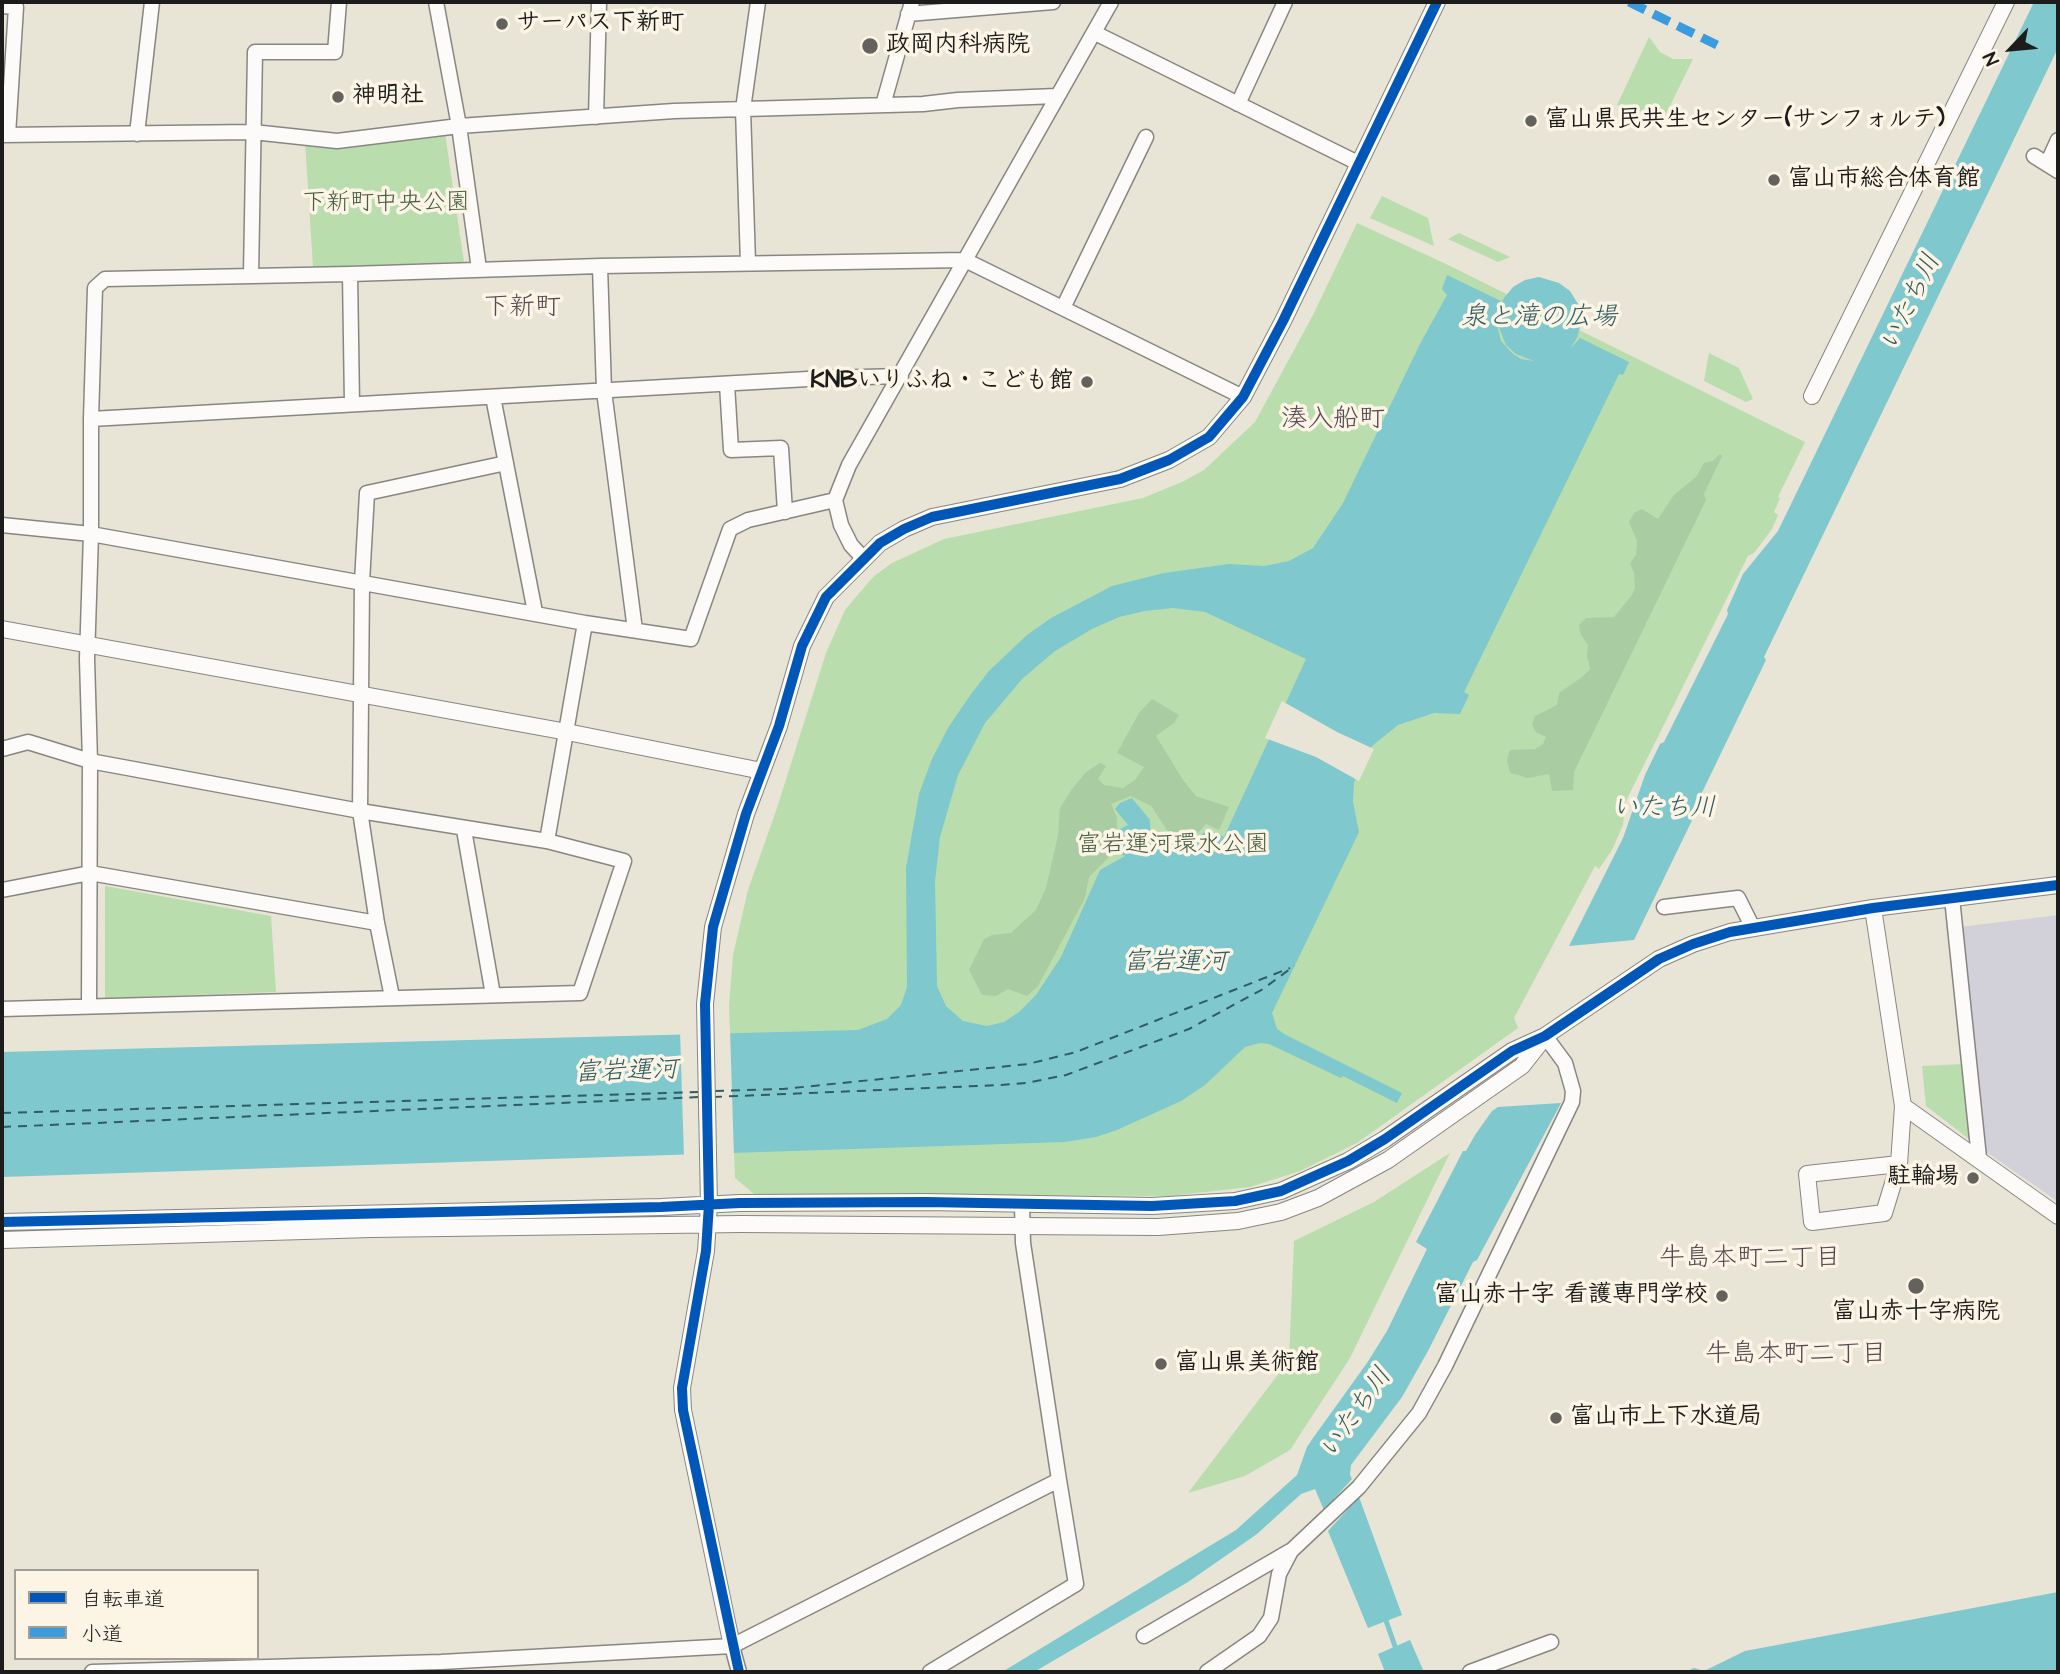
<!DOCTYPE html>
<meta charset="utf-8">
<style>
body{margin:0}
#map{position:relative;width:2060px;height:1674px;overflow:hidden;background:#e8e4d6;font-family:"Architects Daughter","Klee One",sans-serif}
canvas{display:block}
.frame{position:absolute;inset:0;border:4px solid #1c1c1c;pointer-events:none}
.legend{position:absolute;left:14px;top:1569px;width:245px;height:91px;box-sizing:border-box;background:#fcf5e5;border:2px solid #a29e95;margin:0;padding:9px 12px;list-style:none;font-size:21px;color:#1c1c1c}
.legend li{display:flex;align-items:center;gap:14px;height:35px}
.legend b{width:35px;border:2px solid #a29e95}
.north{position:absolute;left:1976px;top:14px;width:70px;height:70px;-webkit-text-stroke:5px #fcf5e5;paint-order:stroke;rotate:244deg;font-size:19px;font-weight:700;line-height:28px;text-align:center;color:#1c1c1c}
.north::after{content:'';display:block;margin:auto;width:24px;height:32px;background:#1c1c1c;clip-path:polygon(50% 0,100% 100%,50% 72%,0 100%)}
</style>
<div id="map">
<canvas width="2060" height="1674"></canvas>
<div class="frame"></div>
<ul class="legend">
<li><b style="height:9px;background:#0057b8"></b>自転車道</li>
<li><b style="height:9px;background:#3c9bdf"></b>小道</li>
</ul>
<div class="north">N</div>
</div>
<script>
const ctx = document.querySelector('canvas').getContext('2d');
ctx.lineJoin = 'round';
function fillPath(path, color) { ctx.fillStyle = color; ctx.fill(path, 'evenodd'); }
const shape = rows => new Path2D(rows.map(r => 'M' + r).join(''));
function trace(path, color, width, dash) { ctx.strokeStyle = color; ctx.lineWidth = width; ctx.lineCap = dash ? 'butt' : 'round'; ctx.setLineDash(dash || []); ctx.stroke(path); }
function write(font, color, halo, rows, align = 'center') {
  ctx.font = font + ' "Architects Daughter","Klee One",sans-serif'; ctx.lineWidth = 7; ctx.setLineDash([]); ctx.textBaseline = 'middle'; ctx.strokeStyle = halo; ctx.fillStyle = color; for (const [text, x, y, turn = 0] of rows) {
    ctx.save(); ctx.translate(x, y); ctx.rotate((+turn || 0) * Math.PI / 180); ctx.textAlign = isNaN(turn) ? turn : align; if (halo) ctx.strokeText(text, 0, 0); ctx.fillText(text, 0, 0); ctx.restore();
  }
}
const industrial = shape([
 [2058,915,2058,1210,2057,1201,1982,1149,1960,927]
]);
const green = shape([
 [1649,37,1660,52,1673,59,1693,59,1661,124,1647,120,1648,115,1633,109,1632,111,1617,105],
 [445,133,464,262,313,267,305,142,350,147],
 [1382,196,1428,218,1434,246,1370,218],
 [1357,223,1444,263,1805,442,1778,497,1780,498,1774,512,1778,515,1772,529,1754,553,1748,556,1625,803,1623,825,1612,850,1599,869,1595,866,1514,1018,1518,1028,1357,1143,1300,1171,1250,1187,1169,1196,754,1194,735,1178,729,1005,733,955,748,890,777,808,826,653,845,610,873,577,892,563,944,539,1143,498,1182,482,1204,470,1255,422,1313,315],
 [1459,233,1510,257,1498,262,1448,239],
 [1709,353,1739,368,1753,399,1746,402,1704,381],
 [105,886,271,916,276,992,105,998],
 [1964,1064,1973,1142,1926,1106,1922,1066],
 [1450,1153,1350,1358,1290,1450,1245,1476,1188,1493,1289,1360,1294,1241,1374,1202]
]);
const forest = shape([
 [1720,454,1722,456,1704,494,1706,500,1574,772,1573,790,1552,791,1549,774,1528,778,1510,773,1507,760,1510,750,1535,749,1543,744,1546,737,1536,732,1532,725,1535,716,1557,705,1559,693,1582,677,1590,669,1587,655,1588,645,1581,635,1579,625,1586,618,1614,617,1632,595,1635,588,1634,573,1630,563,1636,555,1637,541,1629,522,1634,513,1642,509,1658,519,1674,495,1696,477,1704,463,1713,461],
 [1152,699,1179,715,1174,723,1156,736,1183,780,1196,796,1229,807,1219,830,1206,824,1195,836,1169,833,1151,806,1131,796,1111,804,1117,818,1116,850,1089,877,1085,898,1038,986,1027,996,1008,989,996,996,982,995,969,970,984,939,992,935,1011,933,1036,910,1046,888,1058,835,1060,808,1072,789,1086,772,1100,763,1106,766,1098,779,1104,785,1123,788,1135,780,1144,767,1117,753,1139,713]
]);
const water = shape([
 [2034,2,2058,2,2058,48,1764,657,1766,660,1695,807,1698,808,1634,940,1569,946,1623,838,1645,775,1660,744,1664,742,1728,614,1727,610,1743,574,1778,531],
 [1447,275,1501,301,1496,313,1497,325,1501,341,1513,354,1521,359,1534,361,1516,354,1506,345,1498,325,1498,311,1504,298,1513,287,1525,280,1539,277,1559,283,1570,291,1578,304,1581,324,1577,338,1570,349,1580,338,1629,362,1623,375,1619,374,1464,692,1469,695,1460,714,1434,713,1398,725,1372,746,1360,766,1354,783,1353,802,1359,832,1272,1013,1277,1029,1286,1035,1402,1093,1397,1103,1343,1076,1341,1078,1269,1044,1260,1043,1245,1047,1205,1085,1181,1101,1117,1130,1096,1137,1065,1142,2,1177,2,1052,858,1030,887,1019,901,1005,907,987,906,868,919,794,932,759,948,728,971,694,989,671,1027,635,1051,618,1112,586,1164,573,1229,564,1264,566,1289,561,1313,548,1343,503,1421,342,1447,295,1442,289],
 [1173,608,1205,612,1306,659,1224,837,1207,829,1193,844,1166,853,1151,844,1150,820,1132,798,1120,803,1115,809,1128,825,1110,834,1113,850,1125,856,1100,870,1061,957,1036,995,1019,1012,1004,1022,987,1026,963,1021,946,1006,937,986,935,881,940,837,958,775,985,723,1022,679,1055,651,1092,629,1119,617,1145,611],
 [1561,1103,1477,1260,1473,1262,1428,1351,1402,1397,1351,1465,1350,1475,1352,1479,1324,1510,1315,1489,1301,1494,1257,1534,1188,1582,1034,1672,1002,1672,1236,1530,1297,1475,1307,1447,1313,1438,1367,1363,1387,1331,1427,1249,1416,1242,1463,1151,1466,1151,1475,1135,1492,1111,1498,1107],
 [1359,1497,1402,1615,1368,1628,1328,1531],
 [2058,1592,2058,1672,1685,1672,1694,1668,1704,1671,1745,1651],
 [1410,1640,1424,1672,1385,1672,1378,1654]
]);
const pier = shape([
 [1282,701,1337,732,1374,749,1359,781,1316,757,1265,738],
 [730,1029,734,1157,684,1159,680,1030]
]);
const stream = shape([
 [1384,1615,1397,1652]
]);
const ferry = shape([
 [715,1091,783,1089,1028,1064,1076,1052,1290,968],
 [713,1097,1001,1085,1026,1083,1066,1075,1189,1029,1263,989,1294,966],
 [2,1113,699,1092],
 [2,1127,700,1097]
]);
const minor = shape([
 [436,2,459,126,479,269],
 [2,6,16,7,8,135],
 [908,14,1053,2],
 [1095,33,1358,163],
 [1238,104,1285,2],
 [883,105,912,2],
 [596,117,599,2],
 [137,134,152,2],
 [2,135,253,132,337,141,459,126,674,111,923,104,958,100,1056,96],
 [2034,156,2058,171],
 [2047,164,2058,140],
 [748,263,743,109,758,2],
 [600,266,604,391,635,630],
 [350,274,352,404],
 [251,275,255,52,335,52,339,2],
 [1063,308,1146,137],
 [727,384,731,450,781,448,785,512],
 [493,397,535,612],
 [91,419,826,378,901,376],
 [2,525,91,534,585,623,691,639,730,529,748,520,835,500],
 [863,558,851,545,841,525,835,500,849,465,1111,2],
 [2,749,28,742,90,761,360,811,547,841,624,861,580,993,2,1009],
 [464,830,493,995],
 [547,841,585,623],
 [2,890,90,873,377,923],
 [1952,898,1979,1158],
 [1664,907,1738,898,1753,928],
 [392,997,377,923,360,811,362,582,367,493,506,463],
 [89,1006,90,761,87,659,91,534,91,419,95,288,105,279,350,274,600,266,965,260,1243,397],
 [1144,1636,1290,1551],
 [732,1646,739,1672],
 [92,1672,441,1662,732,1646,1059,1480,1023,1243,1022,1205],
 [930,1672,1076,1584,1059,1480],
 [1207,1672,1259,1636,1271,1618,1279,1574,1291,1551,1359,1487,1419,1413,1445,1366,1572,1102,1573,1091,1565,1063,1545,1036],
 [1470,1672,1551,1642]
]);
const tertiary = shape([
 [1812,396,2006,2],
 [2,629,567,732,762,771],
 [1873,908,1903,1106,2058,1216],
 [1899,1164,1807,1174,1812,1222,1884,1213,1899,1164,1903,1106],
 [2,1222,661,1207,740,1203,926,1202,1152,1206,1235,1201,1281,1191,1348,1161,1385,1139,1512,1051,1545,1036,1659,959,1693,944,1730,932,1873,908,2058,885],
 [2,1240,371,1229,741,1224,1158,1227,1238,1221,1281,1212,1318,1198,1388,1160,1522,1066,1544,1038],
 [732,1646,683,1410,682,1388,706,1251,709,1204,705,1004,713,927,746,814,779,726,802,646,826,597,880,543,904,529,932,517,1120,479,1169,460,1209,437,1243,397,1283,321,1437,2]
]);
const quiet = shape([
 [1629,2,1717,45]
]);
const cycleway = shape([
 [2,1222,661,1207,740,1203,926,1202,1152,1206,1235,1201,1281,1191,1348,1161,1385,1139,1512,1051,1545,1036,1659,959,1693,944,1730,932,1873,908,2058,885],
 [739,1672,683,1410,682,1388,706,1251,709,1204,705,1004,713,927,746,814,779,726,802,646,826,597,880,543,904,529,932,517,1120,479,1169,460,1209,437,1243,397,1283,321,1437,2]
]);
const markers = [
 [502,24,7,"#63625d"],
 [870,46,9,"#63625d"],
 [338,97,7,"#63625d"],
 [1531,121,7,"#63625d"],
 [1774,180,7,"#63625d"],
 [1087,382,7,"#63625d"],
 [1973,1178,7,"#63625d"],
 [1916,1286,9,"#63625d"],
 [1722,1296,7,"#63625d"],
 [1161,1364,7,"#63625d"],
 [1556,1418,7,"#63625d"]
];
const poiNames = [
 ["サーパス下新町",516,24],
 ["政岡内科病院",886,46],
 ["神明社",352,97],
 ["富山県民共生センター(サンフォルテ)",1545,121],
 ["富山市総合体育館",1788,180],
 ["KNBいりふね・こども館",1073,382,"right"],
 ["駐輪場",1959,1178,"right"],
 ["富山赤十字 看護専門学校",1708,1296,"right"],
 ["富山赤十字病院",1916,1313,"center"],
 ["富山県美術館",1175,1364],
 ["富山市上下水道局",1570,1418]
];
const parkNames = [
 ["下新町中央公園",386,204],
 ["富岩運河環水公園",1173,846]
];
const waterNames = [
 ["いたち川",1912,303,-64],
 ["泉と滝の広場",1539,319],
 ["いたち川",1664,810],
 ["富岩運河",1175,964],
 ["富岩運河",626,1073,-2],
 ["いたち川",1357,1414,-55]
];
const neighbourhoodNames = [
 ["下新町",522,309],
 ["湊入船町",1333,421],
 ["牛島本町二丁目",1750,1260],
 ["牛島本町二丁目",1796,1356]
];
fillPath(industrial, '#d2d1da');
fillPath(green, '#baddae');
fillPath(forest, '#aacca3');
fillPath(water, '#7ec8ce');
fillPath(pier, '#e8e4d6');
trace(stream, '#7ec8ce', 5);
trace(ferry, '#315c62', 2, [9, 7]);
trace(minor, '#888680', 17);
trace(tertiary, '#888680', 18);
trace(minor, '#fcfbf9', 14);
trace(tertiary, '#fcfbf9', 16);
trace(quiet, '#3c9bdf', 9, [18, 9]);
trace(cycleway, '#0057b8', 10);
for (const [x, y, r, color] of markers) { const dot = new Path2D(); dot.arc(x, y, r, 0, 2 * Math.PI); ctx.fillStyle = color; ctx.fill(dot); trace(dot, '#fcf5e5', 2.5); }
write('bold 24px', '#1c1c1c', '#fcf5e5', poiNames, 'left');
write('24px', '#465d44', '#fcf5e5', parkNames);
write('italic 26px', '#315c62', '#fcf5e5', waterNames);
write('26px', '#564a56', '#fcf5e5', neighbourhoodNames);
</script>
